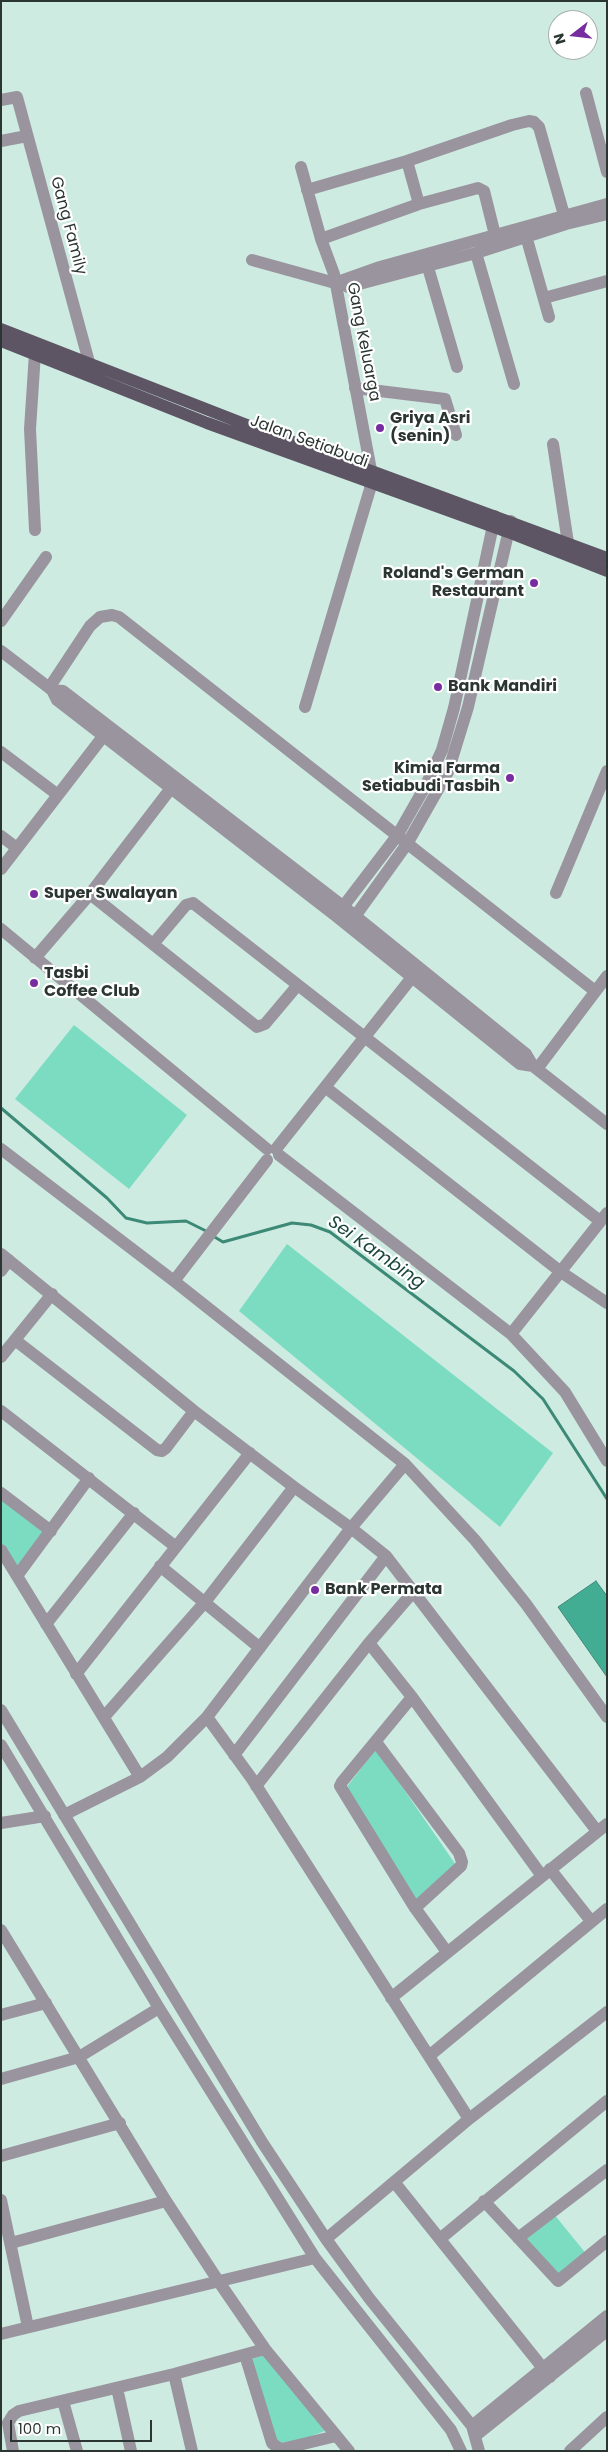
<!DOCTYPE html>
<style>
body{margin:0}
#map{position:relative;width:608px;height:2452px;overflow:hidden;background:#ceebe2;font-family:Poppins,sans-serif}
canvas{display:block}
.frame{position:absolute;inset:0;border:2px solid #2b3632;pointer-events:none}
.north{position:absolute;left:548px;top:10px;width:50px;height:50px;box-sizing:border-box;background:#fff;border:1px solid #aaafad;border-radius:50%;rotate:254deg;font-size:14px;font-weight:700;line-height:20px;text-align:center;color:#2b3632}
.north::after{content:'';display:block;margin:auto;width:18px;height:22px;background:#772c9f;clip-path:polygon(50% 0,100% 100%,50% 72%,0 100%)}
.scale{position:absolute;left:10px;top:2420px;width:142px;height:22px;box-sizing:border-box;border:2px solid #2b3632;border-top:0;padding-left:6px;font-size:15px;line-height:18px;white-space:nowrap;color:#2b3632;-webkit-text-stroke:4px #fff;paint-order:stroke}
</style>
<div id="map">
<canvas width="608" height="2452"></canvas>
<div class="frame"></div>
<div class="north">N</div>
<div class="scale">100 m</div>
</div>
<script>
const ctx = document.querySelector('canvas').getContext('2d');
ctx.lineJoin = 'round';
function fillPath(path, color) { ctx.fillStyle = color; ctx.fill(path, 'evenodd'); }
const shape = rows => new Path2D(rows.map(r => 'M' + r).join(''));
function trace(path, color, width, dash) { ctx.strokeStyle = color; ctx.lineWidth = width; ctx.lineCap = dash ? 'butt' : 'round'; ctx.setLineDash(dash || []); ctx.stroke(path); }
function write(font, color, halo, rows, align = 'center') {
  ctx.font = font + ' Poppins,sans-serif'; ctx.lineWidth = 4.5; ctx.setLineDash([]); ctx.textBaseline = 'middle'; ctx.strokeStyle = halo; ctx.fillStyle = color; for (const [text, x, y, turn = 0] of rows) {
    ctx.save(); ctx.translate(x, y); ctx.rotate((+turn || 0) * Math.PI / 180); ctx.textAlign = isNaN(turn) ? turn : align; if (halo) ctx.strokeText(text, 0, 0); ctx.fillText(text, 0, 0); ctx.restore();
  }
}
const green = shape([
 [74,1025,187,1115,129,1189,15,1099],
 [287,1244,553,1453,500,1527,239,1311],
 [1,1495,49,1531,17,1575,1,1548],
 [376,1749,456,1865,415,1904,343,1792],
 [553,2213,588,2256,558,2280,522,2236],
 [267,2354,325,2431,283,2447,273,2440,252,2359]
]);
const water = shape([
 [596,1581,607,1596,607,1677,558,1607,596,1581]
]);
const stream = shape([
 [1,1108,107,1198,126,1218,147,1223,186,1221,208,1232],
 [213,1236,223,1242,292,1223,311,1225,330,1232,514,1371,543,1399,607,1499]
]);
const minor = shape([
 [586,93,607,172],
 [1,100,17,97,89,362],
 [1,141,27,136],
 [407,161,512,125,529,121,534,122,539,127,566,222],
 [301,167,321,239,334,274,371,470,370,489,305,707],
 [307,190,407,161,419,204],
 [526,236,549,317],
 [321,239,419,204,478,188,484,191,497,243],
 [476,253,514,384],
 [425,257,457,367],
 [252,260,335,283,380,267,607,204],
 [348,287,476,253,566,224,607,214],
 [544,298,607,281],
 [35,353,30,429,35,530],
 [355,388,445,399,456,435],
 [553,444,568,543],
 [1,621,46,557],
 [1,651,52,690,57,700,336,916,520,1064,533,1066],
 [49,688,90,626,100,617,112,615,119,617,595,991],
 [52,690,63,691,344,907,526,1054,533,1066,607,1124],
 [1,752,58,795],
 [1,836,17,848],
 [1,869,108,730],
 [556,893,607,771],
 [90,894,257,1027,265,1024,297,986],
 [339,912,397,836,426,785,442,750,454,708,495,516],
 [351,922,407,844,448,772,468,707,511,521],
 [1,929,267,1149],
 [154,943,186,905,193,903,600,1221],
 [35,958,90,894,175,783],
 [537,1069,607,976],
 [325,1087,561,1272,607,1303],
 [1,1149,174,1281,405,1464,475,1540,526,1604,607,1717],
 [276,1149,417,971],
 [279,1155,511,1334,565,1392,607,1461],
 [1,1254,194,1411,294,1487,351,1528,386,1556,597,1831],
 [1,1271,9,1260],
 [174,1281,267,1160],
 [511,1334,607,1213],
 [15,1340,157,1450,162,1451,166,1448,194,1411],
 [1,1357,52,1294],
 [1,1411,176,1547],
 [1,1493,51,1531],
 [1,1550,140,1777],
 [160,1566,260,1648],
 [17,1576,89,1478],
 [46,1624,134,1513],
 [369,1643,412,1697,542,1876],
 [76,1674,250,1453],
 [412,1697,342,1782,340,1786,415,1908,447,1952],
 [1,1710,262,2142,326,2239,369,2298,472,2426,479,2451],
 [104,1717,205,1602,294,1487],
 [207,1717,252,1779,469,2119],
 [376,1742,459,1853,462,1862,461,1866,415,1908],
 [1,1745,159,2008,315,2258,451,2430,461,2451],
 [234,1755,386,1556],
 [256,1786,369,1643,414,1591],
 [64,1815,140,1777,167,1757,207,1717,351,1528,405,1464],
 [1,1823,45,1816],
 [550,1869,591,1921],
 [1,1930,166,2201,219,2282,265,2349,349,2451],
 [391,1998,607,1824],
 [1,2015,46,2003],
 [429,2056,607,1909],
 [1,2079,79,2057,159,2008],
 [1,2156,120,2123],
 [395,2183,550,2377],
 [1,2200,28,2327],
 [484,2201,558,2281,607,2241],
 [441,2238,607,2101],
 [518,2238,607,2170],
 [326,2239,469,2119,607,2012],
 [11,2243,166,2201],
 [1,2334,315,2258],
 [245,2355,272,2443,277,2447,282,2449,336,2436],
 [174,2374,192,2451],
 [117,2388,131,2451],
 [63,2401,77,2451],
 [472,2426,607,2316],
 [475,2436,607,2331],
 [13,2451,8,2423,13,2415,19,2411,174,2374,265,2349],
 [570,2451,607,2417]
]);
const major = shape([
 [1,329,247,425,607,558],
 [1,341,207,423,508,532,607,571]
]);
const markers = [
 [380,428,5,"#772c9f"],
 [534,583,5,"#772c9f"],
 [438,687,5,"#772c9f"],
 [510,778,5,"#772c9f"],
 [34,894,5,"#772c9f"],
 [34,983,5,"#772c9f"],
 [315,1590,5,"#772c9f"]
];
const streetNames = [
 ["Gang Family",68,226,75],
 ["Gang Keluarga",363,342,79],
 ["Jalan Setiabudi",309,442,20]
];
const poiNames = [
 ["Griya Asri",390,419],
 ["(senin)",390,437],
 ["Roland's German",524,574,"right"],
 ["Restaurant",524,592,"right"],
 ["Bank Mandiri",448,687],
 ["Kimia Farma",500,769,"right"],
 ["Setiabudi Tasbih",500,787,"right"],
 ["Super Swalayan",44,894],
 ["Tasbi",44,974],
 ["Coffee Club",44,992],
 ["Bank Permata",325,1590]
];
const waterNames = [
 ["Sei Kambing",376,1253,35]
];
fillPath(green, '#7cdcc2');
fillPath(water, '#43ad93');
trace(water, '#3c8976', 1);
trace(stream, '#3c8976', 3);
trace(minor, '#9a949e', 12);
trace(major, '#5d5464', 12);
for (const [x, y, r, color] of markers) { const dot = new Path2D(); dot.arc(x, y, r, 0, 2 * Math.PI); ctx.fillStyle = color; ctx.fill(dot); trace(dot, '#fff', 2); }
write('16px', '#2b3632', '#fff', streetNames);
write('bold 16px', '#2b3632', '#fff', poiNames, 'left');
write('italic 18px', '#1a473c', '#fff', waterNames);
</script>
